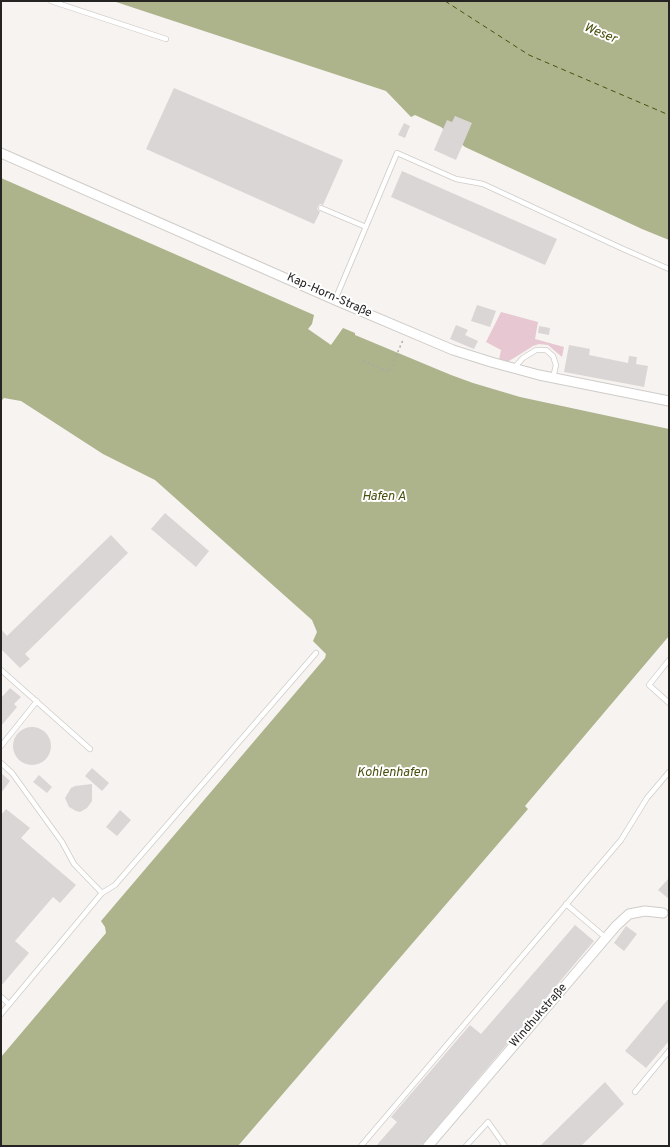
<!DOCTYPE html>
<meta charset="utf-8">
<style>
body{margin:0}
#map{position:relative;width:670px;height:1147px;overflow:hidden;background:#f7f3f0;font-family:Overpass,sans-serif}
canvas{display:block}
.frame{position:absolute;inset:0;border:2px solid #252423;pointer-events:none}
</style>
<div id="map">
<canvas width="670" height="1147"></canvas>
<div class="frame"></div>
</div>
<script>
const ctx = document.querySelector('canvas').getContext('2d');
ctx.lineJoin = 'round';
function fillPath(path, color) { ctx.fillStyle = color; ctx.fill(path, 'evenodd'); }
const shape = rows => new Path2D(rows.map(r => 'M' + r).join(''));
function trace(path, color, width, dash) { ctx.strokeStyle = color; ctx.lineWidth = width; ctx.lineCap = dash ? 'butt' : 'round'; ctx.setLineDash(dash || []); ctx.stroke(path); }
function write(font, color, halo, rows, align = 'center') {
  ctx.font = font + ' Overpass,sans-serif'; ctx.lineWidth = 4; ctx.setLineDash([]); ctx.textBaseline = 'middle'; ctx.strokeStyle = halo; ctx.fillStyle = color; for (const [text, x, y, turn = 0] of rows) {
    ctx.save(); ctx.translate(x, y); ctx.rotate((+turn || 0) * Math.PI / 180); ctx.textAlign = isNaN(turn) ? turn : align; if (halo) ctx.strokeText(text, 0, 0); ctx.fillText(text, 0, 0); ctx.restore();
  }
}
const green = shape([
 [501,312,538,322,535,339,564,347,562,357,548,345,539,344,533,346,514,358,507,362,499,360,501,350,486,342]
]);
const water = shape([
 [113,1,669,1,669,240,642,229,465,147,441,127,415,115,411,117,386,91],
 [1,178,314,315,312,324,308,329,331,345,343,328,355,333,355,335,451,375,473,383,520,397,669,429,669,636,525,806,528,809,238,1146,1,1146,1,1057,106,933,105,927,101,921,325,658,326,654,313,641,317,632,312,620,155,480,103,454,21,401,4,398,1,401]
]);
const ferry = shape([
 [445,1,529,55,669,115]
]);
const building = shape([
 [174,88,343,160,323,205,320,204,318,206,317,209,320,212,314,224,146,149],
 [455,116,472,123,456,160,434,150,447,120,452,122],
 [404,123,410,126,405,138,398,135],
 [402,171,557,239,545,265,391,197],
 [477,305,496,311,490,327,471,321],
 [456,325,468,330,465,335,478,341,474,349,450,339],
 [539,326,550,328,549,335,538,333],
 [569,345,590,349,589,355,628,363,629,356,637,357,636,364,648,366,644,387,564,372],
 [165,513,209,551,196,567,151,529],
 [111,535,128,553,25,654,30,659,20,668,1,649,1,629,7,636],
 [10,688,21,697,14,704,17,707,1,726,1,698],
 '13 746a19 19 0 1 1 38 0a19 19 0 1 1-38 0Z',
 [92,768,109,783,102,791,85,776],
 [1,773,10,781,1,793],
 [39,775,52,787,47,793,33,782],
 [92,784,92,801,87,808,80,812,76,811,69,807,65,798,71,788,75,786],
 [6,809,30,828,21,838,76,885,60,903,53,897,15,941,29,953,1,986,1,815],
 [120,810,131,820,117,836,106,827],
 [669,878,669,899,658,890],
 [575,925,594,941,423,1144,420,1146,376,1146,397,1122,391,1117,470,1025,481,1034],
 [626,926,637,934,624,951,614,943],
 [669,998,669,1041,646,1068,625,1051],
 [605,1082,624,1104,581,1146,540,1146]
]);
const path = shape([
 [363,361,389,372,403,340]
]);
const lane = shape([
 [51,1,166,39],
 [321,208,366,227],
 [335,300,397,153,456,179,483,184,621,248,669,269],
 [513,369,523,358,536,350,546,350,553,356,556,365,553,378],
 [669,660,649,685,669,703],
 [1,670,90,749],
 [1,746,37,701],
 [1,763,12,773,62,842,74,864,102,893],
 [566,904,606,938],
 [1,997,9,1004],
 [1,1014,102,893,115,885,316,653],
 [635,1092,669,1051],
 [361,1146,621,840,647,798,669,772],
 [466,1146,488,1122,505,1146]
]);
const street = shape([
 [1,153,335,300,453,350,491,362,539,375,669,401],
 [428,1146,616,926,629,914,645,911,663,913]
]);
const streetNames = [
 ["Kap-Horn-Straße",329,296,24],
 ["Windhukstraße",539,1016,-49]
];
const waterNames = [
 ["Weser",600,34,22],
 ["Hafen A",384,497],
 ["Kohlenhafen",392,773]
];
fillPath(green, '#e6c7d2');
fillPath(water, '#adb38b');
trace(ferry, '#4a510e', 1, [5, 4]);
fillPath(building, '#dbd6d6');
trace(lane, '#cfccc9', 6);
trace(street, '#cfccc9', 11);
trace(path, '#aba8a6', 1.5, [2, 3]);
trace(lane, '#fff', 4.5);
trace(street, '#fff', 9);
write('12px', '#252423', '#fff', streetNames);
write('italic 13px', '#4a510e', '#fff', waterNames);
</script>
